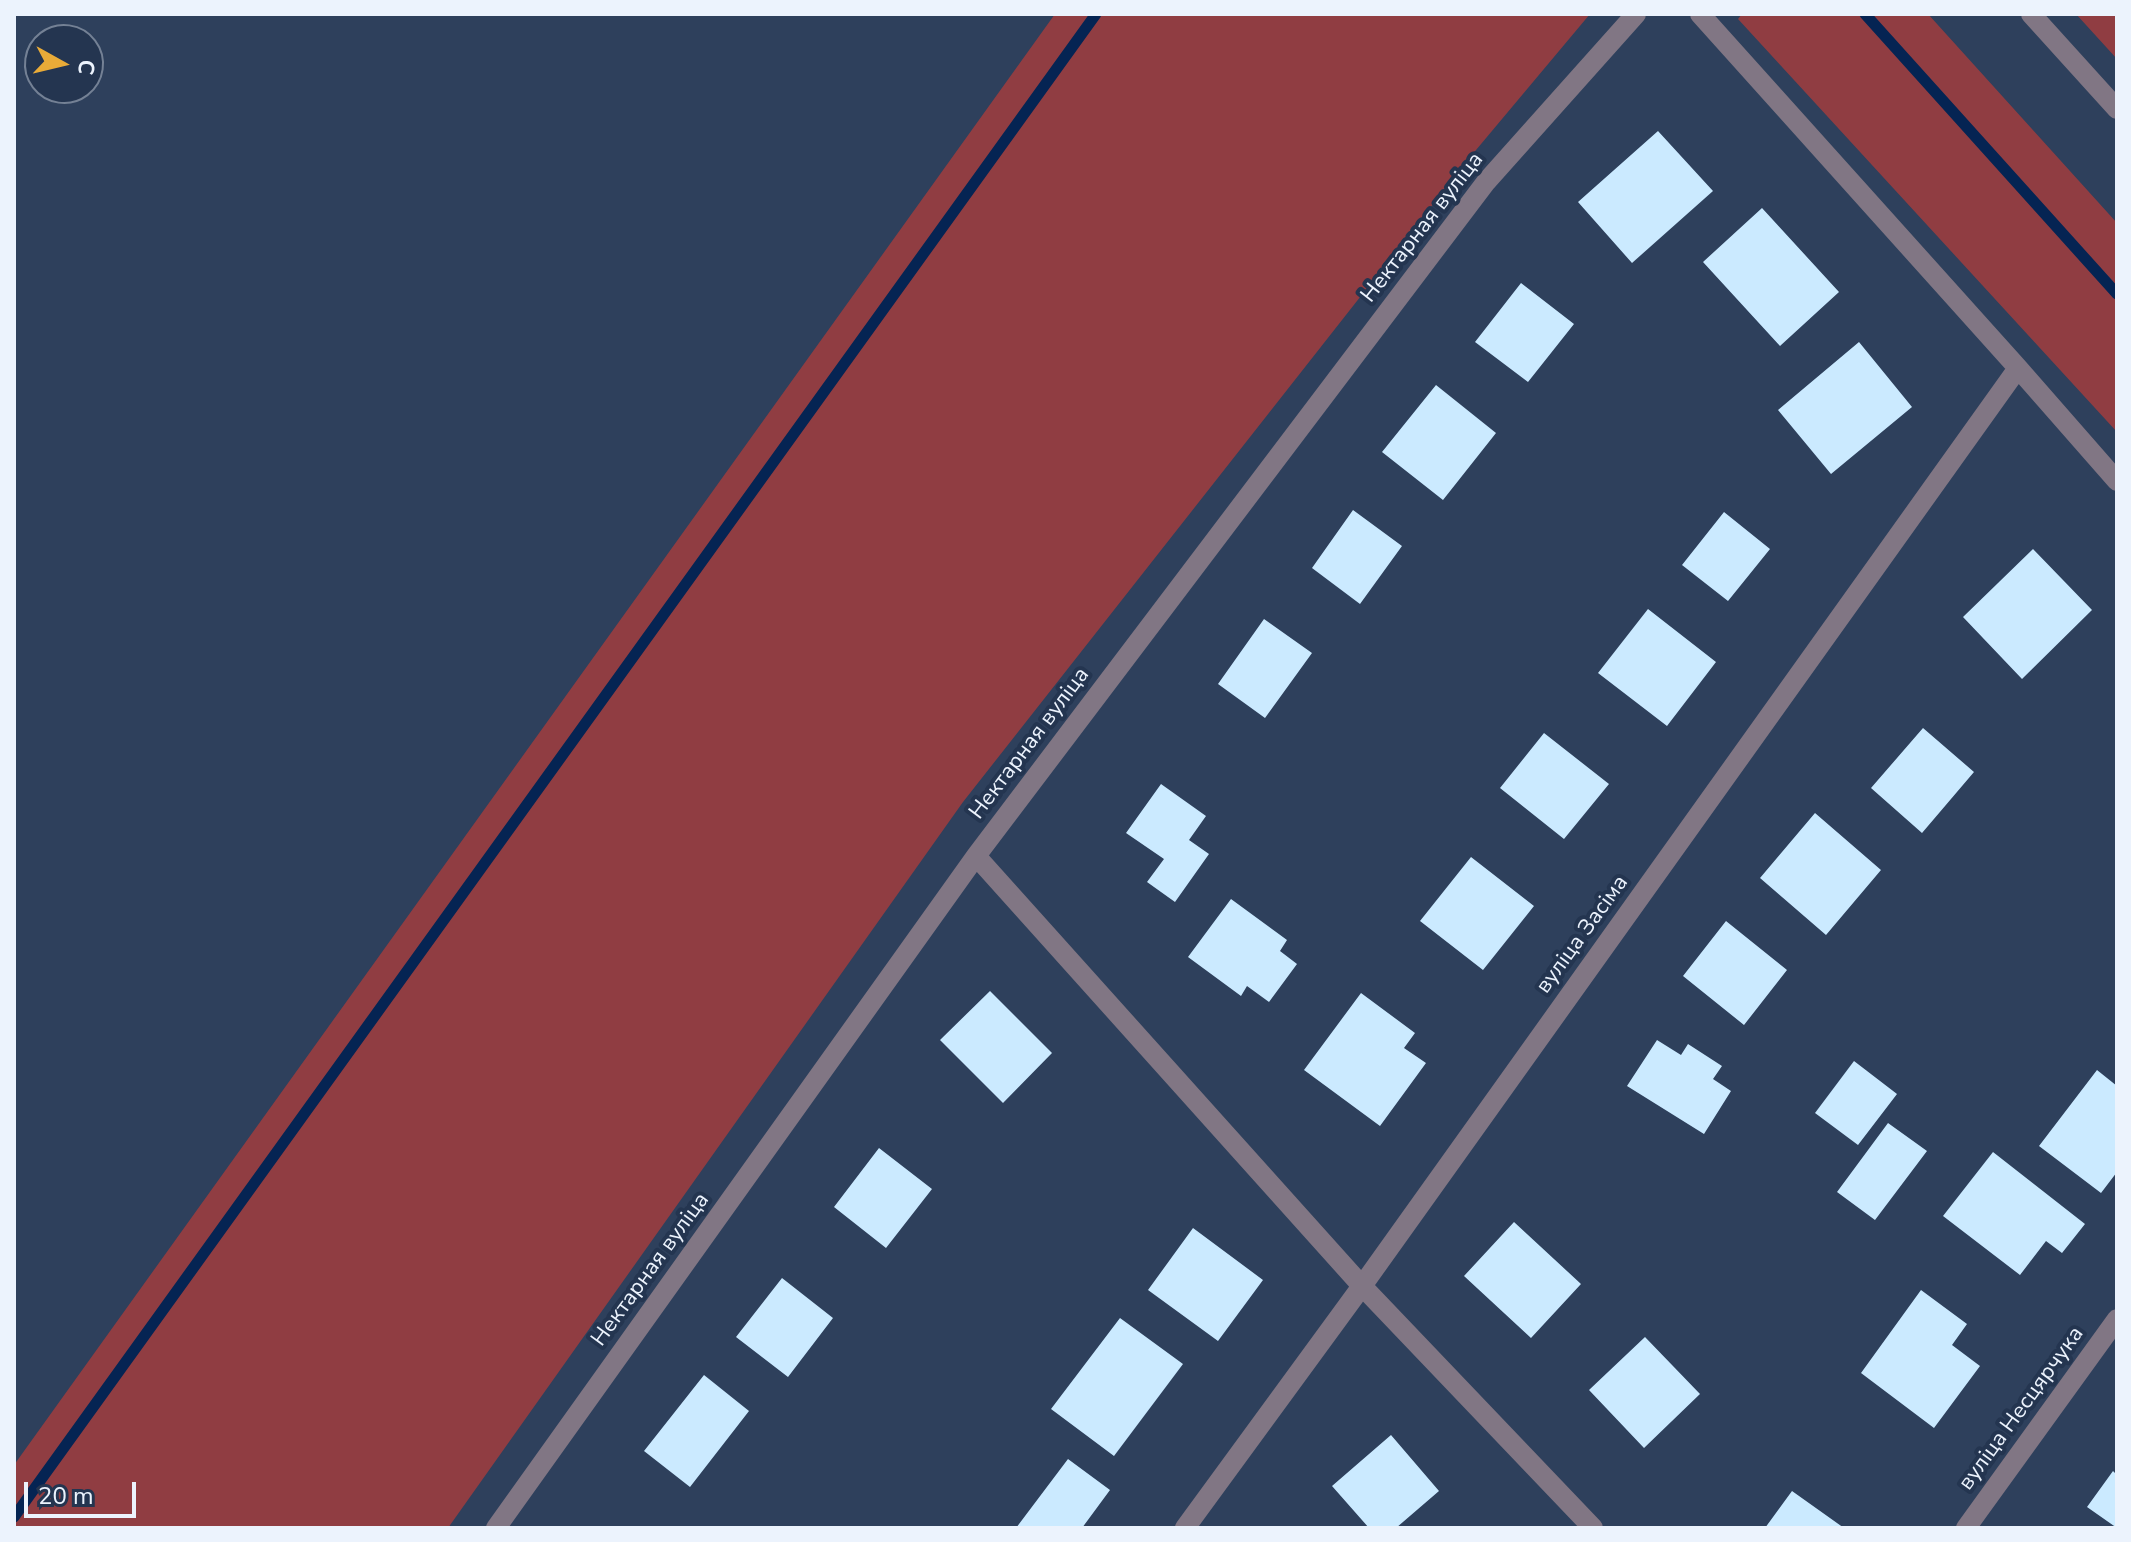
<!DOCTYPE html>
<meta charset="utf-8">
<style>
body{margin:0}
#map{position:relative;width:2131px;height:1542px;overflow:hidden;background:#2e405c;font-family:"Nunito Sans",sans-serif}
canvas{display:block}
.frame{position:absolute;inset:0;border:16px solid #ecf3fd;pointer-events:none}
.north{position:absolute;left:24px;top:24px;width:80px;height:80px;box-sizing:border-box;background:#243550;border:2px solid #748195;border-radius:50%;rotate:98deg;font-size:22px;font-weight:700;line-height:32px;text-align:center;color:#ecf3fd}
.north::after{content:'';display:block;margin:auto;width:28px;height:36px;background:#e9ab38;clip-path:polygon(50% 0,100% 100%,50% 72%,0 100%)}
.scale{position:absolute;left:24px;top:1482px;width:112px;height:36px;box-sizing:border-box;border:4px solid #ecf3fd;border-top:0;padding-left:10px;font-size:24px;line-height:28px;white-space:nowrap;color:#ecf3fd;-webkit-text-stroke:6px #243550;paint-order:stroke}
</style>
<div id="map">
<canvas width="2131" height="1542"></canvas>
<div class="frame"></div>
<div class="north">С</div>
<div class="scale">20 m</div>
</div>
<script>
const ctx = document.querySelector('canvas').getContext('2d');
ctx.lineJoin = 'round';
function fillPath(path, color) { ctx.fillStyle = color; ctx.fill(path, 'evenodd'); }
const shape = rows => new Path2D(rows.map(r => 'M' + r).join(''));
function trace(path, color, width, dash) { ctx.strokeStyle = color; ctx.lineWidth = width; ctx.lineCap = dash ? 'butt' : 'round'; ctx.setLineDash(dash || []); ctx.stroke(path); }
function write(font, color, halo, rows, align = 'center') {
  ctx.font = font + ' "Nunito Sans",sans-serif'; ctx.lineWidth = 8; ctx.setLineDash([]); ctx.textBaseline = 'middle'; ctx.strokeStyle = halo; ctx.fillStyle = color; for (const [text, x, y, turn = 0] of rows) {
    ctx.save(); ctx.translate(x, y); ctx.rotate((+turn || 0) * Math.PI / 180); ctx.textAlign = isNaN(turn) ? turn : align; if (halo) ctx.strokeText(text, 0, 0); ctx.fillText(text, 0, 0); ctx.restore();
  }
}
const green = shape([
 [1055,14,1590,14,1471,156,963,802,448,1528,14,1528,14,1465],
 [1742,14,1928,14,2117,223,2117,432,1738,19],
 [2076,14,2117,14,2117,59]
]);
const stream = shape([
 [1865,14,2117,294],
 [14,1517,1096,14]
]);
const building = shape([
 [1658,131,1713,191,1632,263,1578,202],
 [1762,208,1839,292,1780,346,1703,262],
 [1521,283,1574,324,1528,382,1475,342],
 [1859,342,1912,407,1831,474,1778,410],
 [1436,385,1496,433,1443,500,1382,452],
 [1353,510,1402,546,1360,604,1312,568],
 [1724,512,1770,549,1728,601,1682,565],
 [2033,549,2092,610,2022,679,1963,617],
 [1648,609,1716,662,1667,726,1598,673],
 [1264,619,1312,653,1265,718,1218,684],
 [1923,728,1974,772,1922,833,1871,788],
 [1544,733,1609,784,1564,839,1500,788],
 [1161,784,1206,816,1189,840,1209,854,1175,902,1147,882,1164,859,1126,833],
 [1815,813,1881,870,1826,935,1760,878],
 [1471,857,1534,906,1483,970,1420,921],
 [1231,899,1287,940,1280,951,1297,964,1269,1002,1247,986,1241,996,1188,957],
 [1726,921,1787,970,1744,1025,1683,976],
 [990,991,1052,1053,1003,1103,940,1040],
 [1361,993,1415,1033,1404,1048,1426,1063,1380,1126,1304,1070],
 [1657,1040,1681,1055,1688,1044,1722,1066,1713,1079,1731,1091,1704,1134,1627,1086],
 [1854,1061,1897,1094,1858,1145,1815,1113],
 [2097,1070,2117,1086,2117,1172,2101,1193,2039,1146],
 [1888,1123,1927,1151,1875,1220,1837,1192],
 [879,1148,932,1189,886,1248,834,1207],
 [1993,1152,2085,1224,2062,1253,2046,1241,2020,1275,1943,1216],
 [1514,1222,1581,1284,1531,1338,1464,1276],
 [1193,1228,1263,1280,1218,1341,1148,1290],
 [782,1278,833,1318,788,1377,736,1337],
 [1921,1290,1967,1324,1952,1345,1980,1366,1934,1428,1861,1373],
 [1120,1318,1183,1364,1114,1456,1051,1409],
 [1645,1337,1700,1394,1644,1448,1589,1390],
 [704,1375,749,1411,690,1487,644,1451],
 [1391,1435,1439,1491,1396,1528,1369,1528,1332,1486],
 [1068,1459,1110,1490,1082,1528,1016,1528],
 [2113,1471,2117,1475,2117,1528,2087,1507],
 [1792,1491,1844,1528,1765,1528]
]);
const minor = shape([
 [1700,14,2018,368,2117,481],
 [2031,14,2117,109],
 [976,856,1362,1286,1593,1528],
 [496,1528,976,856,1486,182,1636,14],
 [1185,1528,1362,1286,2018,368],
 [1966,1528,2117,1319]
]);
const streetNames = [
 ["Нектарная вуліца",1423,228,-52],
 ["Нектарная вуліца",1030,744,-53],
 ["вуліца Засіма",1583,935,-54],
 ["Нектарная вуліца",651,1270,-54],
 ["вуліца Несцярчука",2022,1409,-54]
];
fillPath(green, '#903d42');
trace(stream, '#052453', 11);
fillPath(building, '#cbeaff');
trace(minor, '#817684', 20);
write('22px', '#ecf3fd', '#243550', streetNames);
</script>
